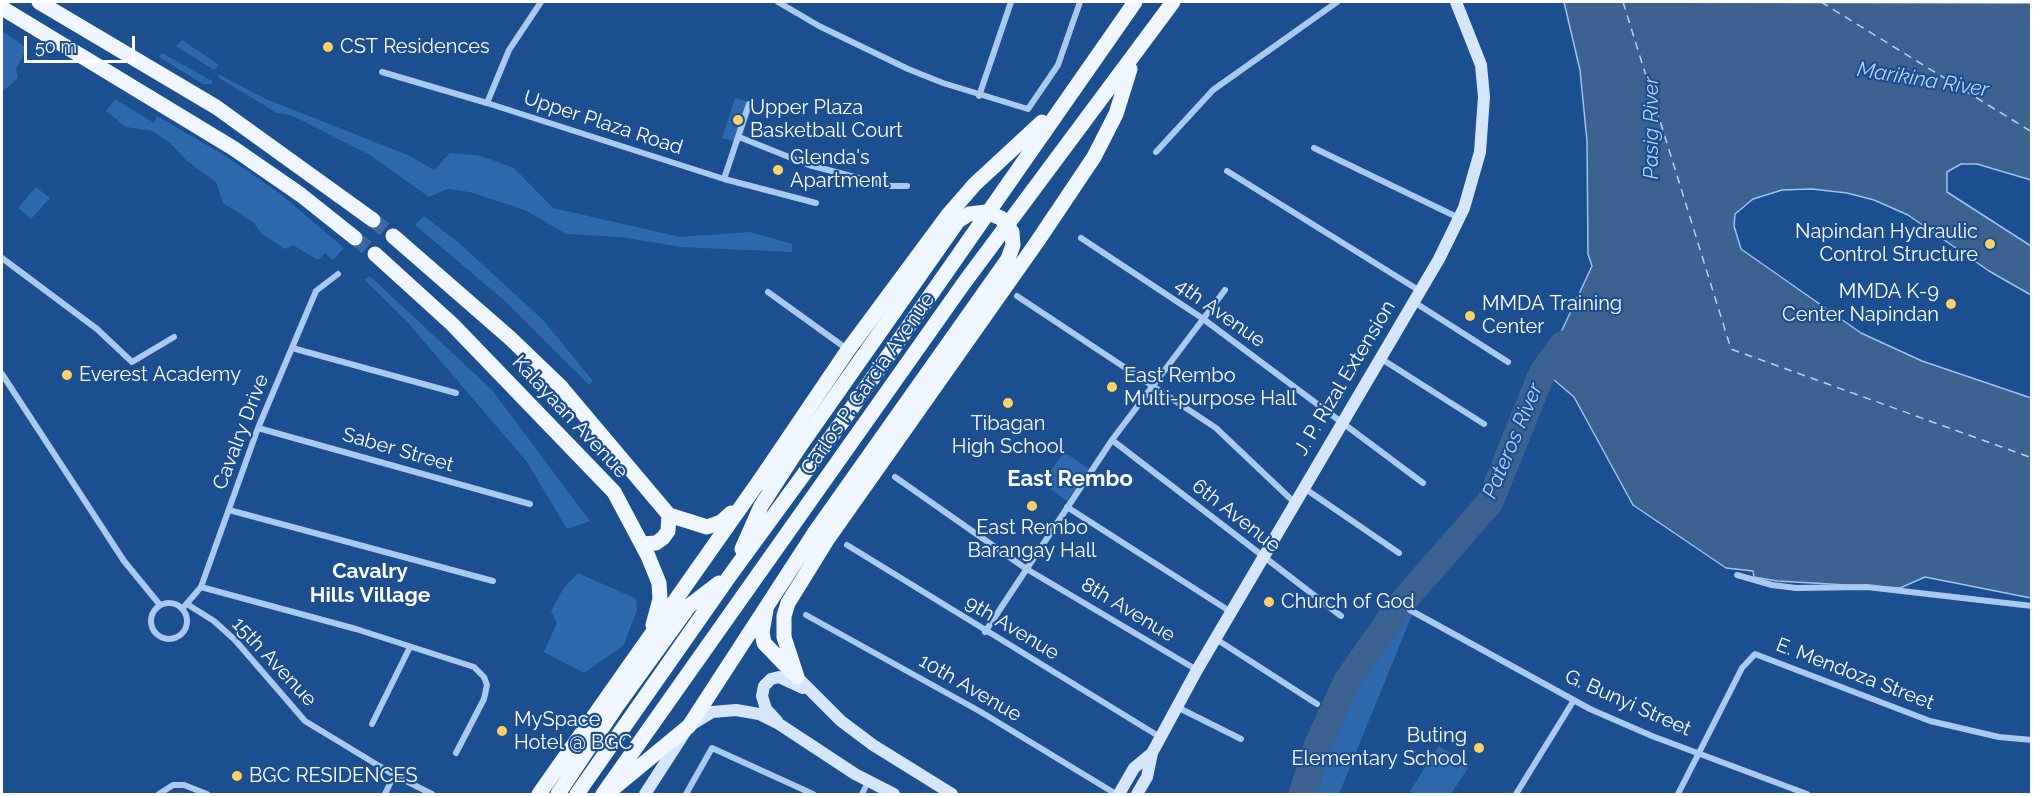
<!DOCTYPE html>
<style>
body{margin:0}
#map{position:relative;width:2033px;height:796px;overflow:hidden;background:#1b4f8f;font-family:Raleway,sans-serif}
canvas{display:block}
.frame{position:absolute;inset:0;border:3px solid #fff;pointer-events:none}
.scale{position:absolute;left:24px;top:36px;width:111px;height:27px;box-sizing:border-box;border:3px solid #fff;border-top:0;padding-left:8px;font-size:18px;line-height:21px;white-space:nowrap;color:#fff;-webkit-text-stroke:4px #1b4f8f;paint-order:stroke}
</style>
<div id="map">
<canvas width="2033" height="796"></canvas>
<div class="frame"></div>
<div class="scale">50 m</div>
</div>
<script>
const ctx = document.querySelector('canvas').getContext('2d');
ctx.lineJoin = 'round';
function fillPath(path, color) { ctx.fillStyle = color; ctx.fill(path, 'evenodd'); }
const shape = rows => new Path2D(rows.map(r => 'M' + r).join(''));
function trace(path, color, width, dash) { ctx.strokeStyle = color; ctx.lineWidth = width; ctx.lineCap = dash ? 'butt' : 'round'; ctx.setLineDash(dash || []); ctx.stroke(path); }
function write(font, color, halo, rows, align = 'center') {
  ctx.font = font + ' Raleway,sans-serif'; ctx.lineWidth = 4.5; ctx.setLineDash([]); ctx.textBaseline = 'middle'; ctx.strokeStyle = halo; ctx.fillStyle = color; for (const [text, x, y, turn = 0] of rows) {
    ctx.save(); ctx.translate(x, y); ctx.rotate((+turn || 0) * Math.PI / 180); ctx.textAlign = isNaN(turn) ? turn : align; if (halo) ctx.strokeText(text, 0, 0); ctx.fillText(text, 0, 0); ctx.restore();
  }
}
const green = shape([
 [2,31,27,48,16,69,18,78,2,92],
 [182,40,219,65,214,70,176,46],
 [162,53,212,81,212,84,203,84,159,57],
 [218,74,266,99,410,156,434,170,450,153,481,156,514,168,553,208,680,237,750,232,792,244,792,252,680,247,620,237,566,234,525,210,470,192,447,189,429,197,370,155,291,115,277,113,219,78],
 [735,98,753,103,740,143,722,138],
 [115,99,154,123,157,116,224,155,278,192,344,248,333,260,325,253,318,260,293,245,285,249,262,234,253,222,223,203,216,182,186,160,171,144,153,131,126,127,106,111],
 [36,187,50,198,31,219,18,208],
 [424,216,458,242,543,320,593,381,589,385,505,301,415,225],
 [370,276,492,390,590,521,567,529,527,462,409,324,365,280],
 [1064,452,1089,469,1067,501,1042,483],
 [578,573,636,599,637,611,623,646,584,673,544,652,557,623,551,611,563,589],
 [1406,612,1412,615,1339,794,1316,794,1331,748,1357,690],
 [1439,746,1470,765,1451,794,1415,794,1410,791]
]);
const water = shape([
 [1564,2,2031,3,2031,180,1977,164,1961,164,1947,172,1947,192,2031,246,2031,295,1989,271,1908,215,1874,200,1847,193,1812,189,1782,190,1753,199,1735,214,1734,226,1741,249,1861,333,1922,361,2031,398,2031,598,1925,577,1900,588,1777,581,1754,577,1753,571,1726,568,1633,505,1574,397,1546,373,1542,373,1592,266,1588,254,1587,141,1580,70,1564,2]
]);
const river = shape([
 [1302,794,1317,746,1347,681,1399,606,1490,502,1542,373,1563,344]
]);
const ferry = shape([
 [1623,2,1731,349,2032,458],
 [1821,2,2032,132]
]);
const primaryTunnel = shape([
 [373,220,393,236],
 [355,238,375,254]
]);
const street = shape([
 [778,2,819,26,908,69,943,83,1028,109,1058,65,1080,2],
 [382,72,487,103,724,179,816,203],
 [979,96,1011,2],
 [487,103,509,50,541,2],
 [739,137,809,165,889,186,907,186],
 [1314,148,1459,218],
 [1156,152,1213,90,1337,2],
 [1227,171,1420,291],
 [724,179,749,104],
 [1081,238,1202,318,1423,483],
 [2,258,97,329,132,362,174,337],
 [768,292,847,349],
 [1017,296,1216,428,1295,503],
 [1414,302,1508,362],
 [292,348,456,393],
 [1380,358,1484,424],
 [2,374,124,561,160,605],
 [258,428,530,504],
 [1112,440,1341,616],
 [895,477,1025,568,1197,670],
 [1304,488,1399,553],
 [1067,507,1231,612],
 [229,510,493,581],
 [847,545,1160,737],
 [1737,575,1772,585,1796,588,1867,587,2032,606],
 [201,587,356,629,474,667,484,677,487,685,484,699,456,753],
 '151 621a18 18 0 1 1 36 0a18 18 0 1 1-36 0Z',
 [187,604,214,621,235,640,305,721,394,775,432,794],
 [183,608,201,587,258,428,316,291,338,274],
 [1410,610,1590,709,1652,736,1807,794],
 [806,615,981,712,1116,794],
 [985,632,1112,440,1225,290],
 [1216,639,1317,704],
 [1177,707,1241,739],
 [372,724,410,647],
 [159,794,173,785,184,785,207,794],
 [385,794,394,775],
 [686,794,712,748,813,794],
 [862,794,868,782],
 [1516,794,1574,700],
 [1678,794,1742,668,1755,654,1930,721,1999,737,2032,740]
]);
const secondary = shape([
 [797,677,841,721,873,745,952,794],
 [777,721,766,709,762,696,764,686,771,679,779,677,803,688],
 [645,794,689,726,712,712,736,710,759,714,779,724,855,774,894,794],
 [1119,794,1134,768,1152,753],
 [1137,794,1147,777,1152,753,1197,670,1439,259,1464,208,1480,152,1484,97,1481,65,1456,2]
]);
const primary = shape([
 [39,2,216,107,373,220],
 [2,8,233,148,301,195,355,238],
 [393,236,510,338,561,387,669,515,707,527,721,522,731,513],
 [375,254,452,324,614,492,648,556,659,583,660,599,653,625],
 [765,483,785,465],
 [642,544,656,543,663,538,668,531,669,515],
 [742,549,761,506,798,449],
 [766,610,762,632,764,643,793,673],
 [797,677,784,637,784,616,788,603,827,540,1037,242,1094,157,1116,114,1130,69],
 [616,707,628,680],
 [615,787,689,726,815,532],
 [539,794,762,477,848,350,948,215,975,184,1042,122],
 [558,794,616,707,689,606,719,583],
 [577,794,731,574,842,422,1135,2],
 [603,794,964,283,1173,2]
]);
const primaryBridge = shape([
 [798,449,958,221,969,214,986,212,1001,218,1012,232,1013,245,1008,259,815,532]
]);
const markers = [
 [328,47,6,"#ffd166"],
 [738,120,6,"#ffd166"],
 [778,170,6,"#ffd166"],
 [1990,244,6,"#ffd166"],
 [1951,304,6,"#ffd166"],
 [1470,316,6,"#ffd166"],
 [67,375,6,"#ffd166"],
 [1112,387,6,"#ffd166"],
 [1008,403,6,"#ffd166"],
 [1032,506,6,"#ffd166"],
 [1269,602,6,"#ffd166"],
 [502,731,6,"#ffd166"],
 [1479,748,6,"#ffd166"],
 [237,776,6,"#ffd166"]
];
const poiNames = [
 ["CST Residences",340,47],
 ["Upper Plaza",750,108],
 ["Basketball Court",750,131],
 ["Glenda's",790,158],
 ["Apartment",790,181],
 ["Napindan Hydraulic",1978,232,"right"],
 ["Control Structure",1978,255,"right"],
 ["MMDA K-9",1939,292,"right"],
 ["Center Napindan",1939,315,"right"],
 ["MMDA Training",1482,304],
 ["Center",1482,327],
 ["Everest Academy",79,375],
 ["East Rembo",1124,376],
 ["Multi-purpose Hall",1124,399],
 ["Tibagan",1008,424,"center"],
 ["High School",1008,447,"center"],
 ["East Rembo",1032,528,"center"],
 ["Barangay Hall",1032,551,"center"],
 ["Church of God",1281,602],
 ["MySpace",514,720],
 ["Hotel @ BGC",514,743],
 ["Buting",1467,736,"right"],
 ["Elementary School",1467,759,"right"],
 ["BGC RESIDENCES",249,776]
];
const streetNames = [
 ["Upper Plaza Road",603,123,18],
 ["4th Avenue",1220,313,35],
 ["J. P. Rizal Extension",1345,378,-59],
 ["Carlos P. Garcia Avenue",868,384,-55],
 ["Kalayaan Avenue",570,417,47],
 ["Cavalry Drive",241,432,-69],
 ["Saber Street",398,450,16],
 ["6th Avenue",1236,516,38],
 ["8th Avenue",1128,610,31],
 ["9th Avenue",1012,628,31],
 ["15th Avenue",274,662,47],
 ["E. Mendoza Street",1855,674,21],
 ["10th Avenue",970,688,30],
 ["G. Bunyi Street",1628,703,24]
];
const waterNames = [
 ["Marikina River",1923,80,9],
 ["Pasig River",1652,128,-90],
 ["Pateros River",1513,441,-67]
];
const neighbourhoodNames = [
 ["Cavalry",370,572],
 ["Hills Village",370,596]
];
const quarterNames = [
 ["East Rembo",1070,479]
];
fillPath(green, '#2e69ad');
fillPath(water, '#3c6290');
trace(water, '#9cc4f0', 1.5);
trace(river, '#3c6290', 27);
trace(ferry, '#b5d3f5', 1.5, [8, 6]);
trace(primaryTunnel, '#3d69a0', 15, [15, 8]);
trace(street, '#a9c9ee', 6);
trace(secondary, '#d6e6fa', 12);
trace(primary, '#f0f6ff', 15);
trace(primaryBridge, '#f0f6ff', 15);
for (const [x, y, r, color] of markers) { const dot = new Path2D(); dot.arc(x, y, r, 0, 2 * Math.PI); ctx.fillStyle = color; ctx.fill(dot); trace(dot, '#1b4f8f', 2); }
write('20px', '#fff', '#1b4f8f', poiNames, 'left');
write('20px', '#fff', '#1b4f8f', streetNames);
write('italic 21px', '#b5d3f5', '#1b4f8f', waterNames);
write('bold 21px', '#fff', '#1b4f8f', neighbourhoodNames);
write('bold 22px', '#fff', '#1b4f8f', quarterNames);
</script>
